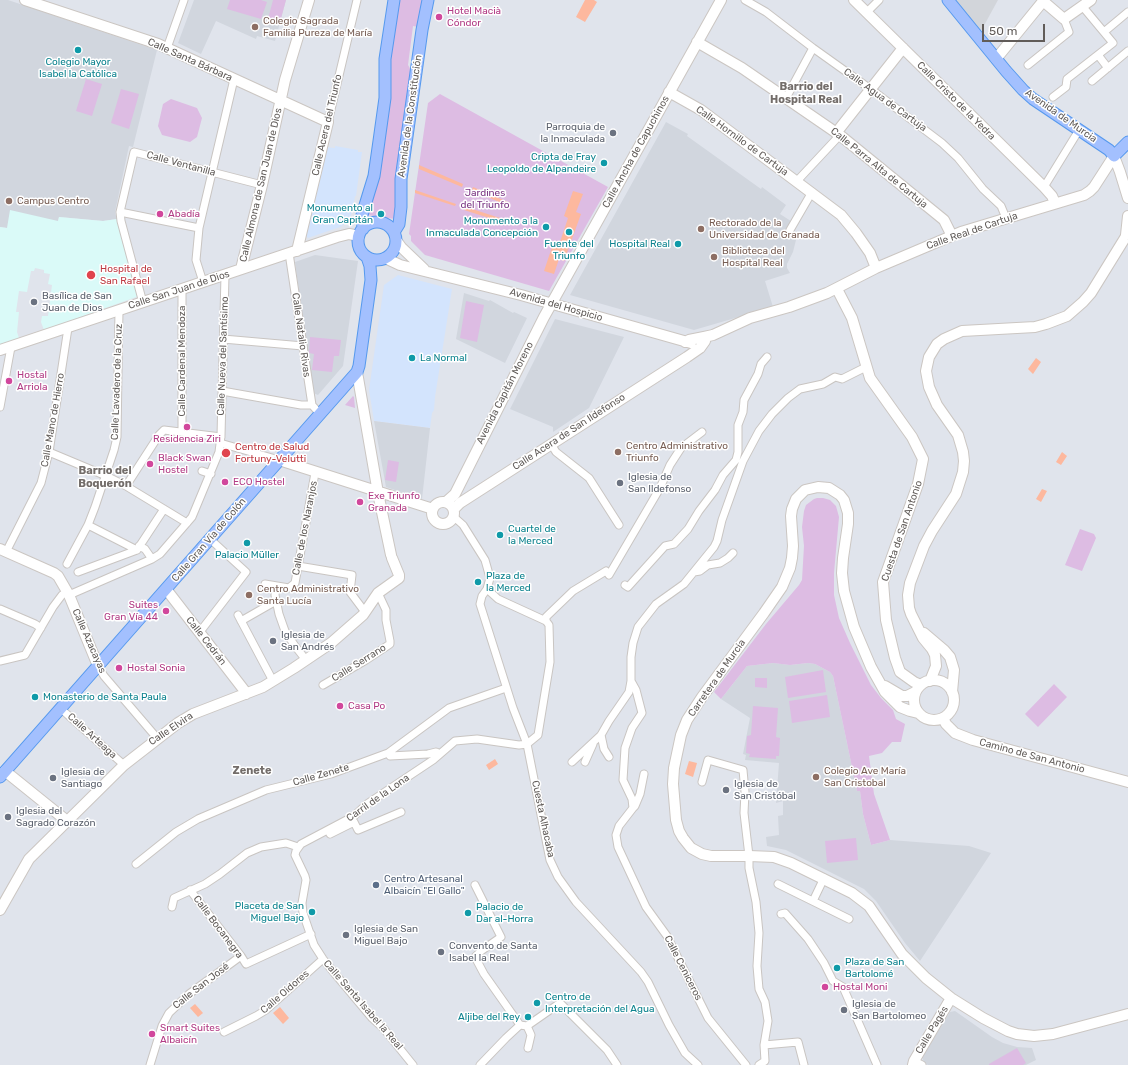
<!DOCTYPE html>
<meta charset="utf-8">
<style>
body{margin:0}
#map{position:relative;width:1128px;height:1065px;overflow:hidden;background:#e0e4ec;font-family:Rubik,sans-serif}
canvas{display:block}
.scale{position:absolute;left:982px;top:24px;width:63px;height:18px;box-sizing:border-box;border:2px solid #615c59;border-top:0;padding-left:5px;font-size:12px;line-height:14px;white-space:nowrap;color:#615c59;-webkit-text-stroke:3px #fff;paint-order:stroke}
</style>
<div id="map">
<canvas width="1128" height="1065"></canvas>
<div class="scale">50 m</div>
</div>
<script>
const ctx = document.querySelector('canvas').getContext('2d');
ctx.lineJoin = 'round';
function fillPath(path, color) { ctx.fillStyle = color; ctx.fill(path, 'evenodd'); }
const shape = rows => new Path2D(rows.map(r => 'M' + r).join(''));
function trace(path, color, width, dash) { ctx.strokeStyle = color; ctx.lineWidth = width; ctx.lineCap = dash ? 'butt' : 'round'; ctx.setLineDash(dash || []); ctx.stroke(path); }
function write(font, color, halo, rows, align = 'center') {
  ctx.font = font + ' Rubik,sans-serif'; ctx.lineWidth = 3; ctx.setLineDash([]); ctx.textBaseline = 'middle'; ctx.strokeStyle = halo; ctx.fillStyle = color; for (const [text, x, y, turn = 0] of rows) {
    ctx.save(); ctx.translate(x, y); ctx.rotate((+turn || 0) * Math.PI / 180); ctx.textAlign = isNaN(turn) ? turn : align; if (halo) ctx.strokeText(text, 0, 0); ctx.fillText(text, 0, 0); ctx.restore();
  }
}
const commercial = shape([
 [335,146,358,150,358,152,362,152,356,196,355,196,352,213,347,222,340,227,308,238,303,233,325,147,335,148],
 [398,275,452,289,435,397,434,410,432,413,430,428,374,421,369,390,384,285]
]);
const industrial = shape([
 [956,0,998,0,981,31]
]);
const education = shape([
 [0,0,8,0,157,50,133,147,129,146,116,207,115,213,117,219,103,221,59,217,58,221,7,228,0,227],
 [194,0,286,0,275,41,257,36,256,39,216,21,201,54,178,43],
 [666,122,688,134,687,136,761,189,762,187,786,205,780,214,797,225,794,232,797,236,793,252,787,264,787,268,790,273,765,281,773,307,694,330,570,295],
 [315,255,358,261,343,366,318,395,313,393,295,262],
 [464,293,489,301,490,300,513,313,514,312,527,318,505,363,456,339],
 [555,319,624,337,589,408,553,432,553,427,510,409],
 [374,421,430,428,422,499,386,487],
 [773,663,790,665,808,663,815,664,830,672,833,676,857,791,860,791,863,814,871,845,890,840,969,846,991,853,920,961,905,943,876,901,864,889,786,850,767,846,766,837,779,835,778,816,783,815,783,801,776,803,779,763,745,760,746,755,743,754,750,718,721,699,747,666],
 [955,1011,992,1037,1003,1043,1017,1047,1032,1048,1036,1060,1026,1065,928,1065,924,1062,922,1057,950,1012]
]);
const medical = shape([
 [10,210,58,221,59,217,103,221,117,219,123,240,122,241,139,296,44,330,41,322,42,316,48,316,52,285,48,284,50,274,44,273,44,270,35,268,34,271,31,271,27,292,19,291,16,312,19,312,17,332,19,338,0,345,0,227,7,228]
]);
const green = shape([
 [230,0,261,0,267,2,261,19,227,9],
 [273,0,286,0,280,22,268,19],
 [398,0,422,0,418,27,413,26,408,65,412,72,395,219,367,215],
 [86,79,102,84,92,116,76,111],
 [121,89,139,94,129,129,111,123],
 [440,94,608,187,549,291,425,255,411,241,411,236,409,234,428,103],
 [171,99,197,108,202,118,197,137,190,142,162,135,158,126,163,104],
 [466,301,484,305,477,342,460,338],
 [310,337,341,340,339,356,334,356,332,372,312,370,314,354,309,353],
 [353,396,354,397,355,408,345,405],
 [388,460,399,462,396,482,385,480],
 [817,498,823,498,830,500,836,506,839,517,834,573,834,595,839,618,850,643,871,685,881,698,893,710,896,719,905,724,901,742,892,742,882,753,869,756,874,794,890,840,871,845,863,814,860,791,857,791,833,676,830,672,815,664,808,663,790,665,773,663,747,666,721,699,714,692,766,624,799,585,802,580,804,546,802,527,804,511,806,505,814,499],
 [1080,529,1094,534,1096,538,1082,571,1065,565],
 [823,670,826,692,788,698,785,677],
 [755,678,767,678,767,688,755,687],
 [1054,684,1067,697,1038,727,1025,714],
 [827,695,830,717,792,723,789,701],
 [753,706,778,708,776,737,780,738,779,756,776,756,776,759,749,757,750,754,746,753,747,736,751,735],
 [856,838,858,860,827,863,825,841],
 [1017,1048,1026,1063,1023,1065,989,1065,989,1064]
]);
const water = shape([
 [585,0,594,0,597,2,585,22,576,17],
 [419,165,463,184,462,187,419,169],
 [473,187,510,203,508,206,472,190],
 [415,190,456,204,455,206,415,193],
 [573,191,583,194,576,212,581,214,564,261,559,259,554,274,544,271,552,247,558,248,568,218,564,216],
 [466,207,503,219,502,222,464,210],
 [1036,358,1041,362,1033,374,1028,369],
 [1062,452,1067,456,1061,465,1056,462],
 [1042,489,1047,491,1041,502,1036,499],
 [495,759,498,764,489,770,486,765],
 [689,761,697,763,693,777,685,774],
 [195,1004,203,1013,198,1017,190,1008],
 [280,1007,289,1018,283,1024,273,1013]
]);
const street = shape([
 [745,0,766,12,813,48,876,93,942,143,958,158,983,189,1001,206,1006,218],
 [867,12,879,0],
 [1104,32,1128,12],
 [167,48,184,0],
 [1098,55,1108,68],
 [1028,65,1069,32,1064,19],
 [1092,81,1128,51],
 [1053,97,1066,87,1067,79,1113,43,1083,7],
 [786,98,813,48],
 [328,122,357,0],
 [797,181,840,135],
 [1044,187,1079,130],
 [120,212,199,228],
 [790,230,812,192],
 [289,253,312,405,320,414],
 [203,282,196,260,199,228,234,79],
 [143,303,121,221,120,212,134,152,262,185],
 [223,339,303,346],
 [222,391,301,405,312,405],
 [0,407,11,347],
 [182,432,182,289],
 [220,443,279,460],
 [551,444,556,452,589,478,619,525],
 [49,452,104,475,126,486,187,523],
 [202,471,211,474],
 [126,486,159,435,164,430,221,437],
 [454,517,463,525,485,560,487,567,490,578,487,589,482,596,480,604,513,708,527,744,550,860,558,877,576,902,641,972,648,982,669,1025,685,1053,698,1065],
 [88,525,137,550],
 [139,546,145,549,152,559],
 [137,550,164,509],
 [6,552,41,483,49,452,68,328],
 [67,564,88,525,95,507,114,450,117,437,119,310],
 [298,566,352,575,350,592,365,612],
 [78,572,137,550],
 [694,572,700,571,708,565,720,563,728,558,733,553],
 [265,584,289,588,295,583,315,473],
 [625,585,628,587,665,546,674,544,688,529,699,511,715,490,723,475,736,460,738,452,738,425,743,412,744,400,758,374,761,364,767,357],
 [276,587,275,595,279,614,285,631,295,646,306,660],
 [487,589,498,599,546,621,549,625,550,662,538,735,527,744],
 [69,595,152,559,160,554,192,517,219,452,221,436,225,275],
 [0,609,35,624,41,628],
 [238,615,273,681],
 [241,621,276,601],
 [546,621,546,617,573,591,606,571,609,575,660,488,670,465,681,448,702,432],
 [199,633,246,572,210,539],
 [0,661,25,655,53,607,62,595,67,592],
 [98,666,104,676,157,738],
 [323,685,366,660,390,644,390,641,386,620,386,610,378,593],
 [60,708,124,765],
 [601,735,604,749,609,757],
 [388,753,390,756,428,754,436,752,440,754],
 [572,762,601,735,609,721,629,692,631,681],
 [585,762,593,744],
 [702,782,708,760,743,770,745,792,744,813,749,856,749,868,756,902,759,933,757,966,759,989,765,1002,768,1021,764,1045,765,1061,759,1065],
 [633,808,635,806,640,794,644,774],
 [330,834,354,822,358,830,401,812],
 [136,864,176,832,198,819,266,790,331,774,388,753,449,708,506,688],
 [778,884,849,919],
 [475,885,501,937,481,951,475,957,484,974,520,1025],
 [190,890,241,956,246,964,311,934],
 [813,901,824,878],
 [172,907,174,898,205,884,220,874,247,853,261,847,286,843,298,847],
 [781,914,785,913,808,939,824,963,833,981,843,987,877,1065],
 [520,1025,527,1026,560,1003,607,1050,617,1065],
 [527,1026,531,1035,528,1048],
 [224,1032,256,1016,266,1010,323,959],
 [764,1045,798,1042,804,1065],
 [914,1061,922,1065],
 [150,1065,162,1026,169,1013,189,994,241,956],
 [413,1065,384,1029,372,1018,336,975,323,959,314,945,303,913,302,903,306,880,305,876,295,855,296,851,301,844,354,816,367,804,433,760,455,741,477,739,519,745,527,744],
 [480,1065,506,1038,520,1025],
 [746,1065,708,1018,667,936,646,907,618,847,616,835,619,826,633,808,632,799,623,780,625,748,632,728,642,713,636,690,631,681,631,657,633,643,638,627,656,604,684,584,714,547,717,541,722,520,743,461,759,431,772,414,788,398,800,389,823,384,835,377,842,379,866,367]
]);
const secondary = shape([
 [25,0,158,44,328,122,297,251],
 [854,0,1044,187,1052,196,1055,203],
 [1043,1,1064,19,1091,0],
 [697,42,742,68,841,136,944,220,952,236],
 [996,59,1044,0],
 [669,92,701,110,841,215,856,233,870,253,876,268],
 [836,133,903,48],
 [1114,156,1120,172,1128,198],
 [1126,235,1128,216],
 [396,240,401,247,424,269],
 [385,258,400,265,521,295,691,343],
 [241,269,262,185,285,80,309,0],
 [837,289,852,318,870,378,912,437,923,459,918,484,883,582,886,620,895,658,900,672,914,682,921,685],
 [685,342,689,340,704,337,713,335,750,318,789,307,827,293,876,268,961,232,1084,195,1090,191,1094,187,1114,156],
 [0,350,337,237,349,234,359,236],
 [357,372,378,493,391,555],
 [279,460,433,509],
 '432 513a11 11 0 1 1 22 0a11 11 0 1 1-22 0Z',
 [446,502,455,494,544,317,721,0],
 [454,509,460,503,687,357,700,348,705,341],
 [0,549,54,573,58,576,69,595,98,666],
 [166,589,244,690,246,694],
 [924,633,944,650,950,657,954,670,952,692],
 '914 700a20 20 0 1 1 40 0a20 20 0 1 1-40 0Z',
 [930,681,936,666,935,655,932,649,923,638,911,614,909,608,908,595,910,583,924,546,932,531,956,494,963,472,964,461,963,452,958,435,937,405,929,387,926,371,929,357,937,344,944,339,962,331,1035,327,1046,324,1067,316,1083,302,1091,293,1128,233],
 [885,686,902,696,907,696,915,692],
 [918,713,910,711,900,707,885,692,871,667,854,627,844,591,842,573,843,558,848,524,848,513,844,500,840,495,829,488,818,487,805,490,796,499,792,509,791,516,793,546,792,558,790,568,782,587,764,613,702,697,687,720,681,735,674,768,673,784,676,820,679,831,683,838,691,848,702,854,711,856,749,856,774,857,791,863,852,893,869,906,902,954,926,978,951,998,983,1018,1008,1031,1017,1034,1034,1036,1053,1034,1128,1014],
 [943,718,946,724,955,733,973,740,1128,782],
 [5,771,67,821],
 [0,910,29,859,124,765,178,723,193,714,263,687,294,668,331,643,363,615,378,593,399,578,399,575,392,558],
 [913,1065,914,1061,951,998]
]);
const primary = shape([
 [948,0,1006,71,1023,90,1033,99,1109,150,1114,156,1128,142],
 '358 241a19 19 0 1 1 38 0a19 19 0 1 1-38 0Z',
 [363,229,362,215,374,176,379,141,385,98,385,59,394,0],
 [394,232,399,224,401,207,401,179,422,30,428,0],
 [0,777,357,372,359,366,371,280,370,266,367,257]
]);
const markers = [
 [439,17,4,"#d1479c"],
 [255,27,4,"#8d6e63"],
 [78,50,4,"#0f9aa8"],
 [613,133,4,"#6b7280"],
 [604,163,4,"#0f9aa8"],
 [9,201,4,"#8d6e63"],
 [160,214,4,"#d1479c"],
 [381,214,4,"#0f9aa8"],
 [546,227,4,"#0f9aa8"],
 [701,229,4,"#8d6e63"],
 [569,232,4,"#0f9aa8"],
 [678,244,4,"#0f9aa8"],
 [714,257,4,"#8d6e63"],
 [91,275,5,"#e0444e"],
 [34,302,4,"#6b7280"],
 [412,358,4,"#0f9aa8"],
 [9,381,4,"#d1479c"],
 [187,427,4,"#d1479c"],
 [618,452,4,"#8d6e63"],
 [226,453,5,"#e0444e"],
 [150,464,4,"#d1479c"],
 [225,482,4,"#d1479c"],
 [620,483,4,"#6b7280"],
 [360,502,4,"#d1479c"],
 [500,535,4,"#0f9aa8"],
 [247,543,4,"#0f9aa8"],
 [478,582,4,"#0f9aa8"],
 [249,595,4,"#8d6e63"],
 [166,611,4,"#d1479c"],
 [273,641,4,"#6b7280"],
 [119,668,4,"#d1479c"],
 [35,697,4,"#0f9aa8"],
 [340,706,4,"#d1479c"],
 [816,777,4,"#8d6e63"],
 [53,778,4,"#6b7280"],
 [726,790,4,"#6b7280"],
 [8,817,4,"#6b7280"],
 [376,885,4,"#5c6f8a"],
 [312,912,4,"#0f9aa8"],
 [468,913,4,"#0f9aa8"],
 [346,935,4,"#6b7280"],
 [441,952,4,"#6b7280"],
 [837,968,4,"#0f9aa8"],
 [825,987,4,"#d1479c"],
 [537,1003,4,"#0f9aa8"],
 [844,1010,4,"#6b7280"],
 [528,1017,4,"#0f9aa8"],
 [152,1034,4,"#d1479c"]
];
const hotelNames = [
 ["Hotel Macià",447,11],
 ["Cóndor",447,23],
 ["Abadía",168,214],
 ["Hostal",17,375],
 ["Arriola",17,387],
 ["Residencia Ziri",187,439,"center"],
 ["Black Swan",158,458],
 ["Hostel",158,470],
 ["ECO Hostel",233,482],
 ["Exe Triunfo",368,496],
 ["Granada",368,508],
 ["Suites",158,605,"right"],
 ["Gran Vía 44",158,617,"right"],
 ["Hostal Sonia",127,668],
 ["Casa Po",348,706],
 ["Hostal Moni",833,987],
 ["Smart Suites",160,1028],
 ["Albaicín",160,1040]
];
const educationNames = [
 ["Colegio Sagrada",263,21],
 ["Familia Pureza de María",263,33],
 ["Campus Centro",17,201],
 ["Rectorado de la",709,223],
 ["Universidad de Granada",709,235],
 ["Biblioteca del",722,251],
 ["Hospital Real",722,263],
 ["Centro Administrativo",626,446],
 ["Triunfo",626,458],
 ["Centro Administrativo",257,589],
 ["Santa Lucía",257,601],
 ["Colegio Ave María",824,771],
 ["San Cristobal",824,783]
];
const streetNames = [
 ["Calle Santa Bárbara",190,60,24],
 ["Calle Agua de Cartuja",885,100,36],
 ["Calle Cristo de la Yedra",956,101,45],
 ["Avenida de la Constitución",410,116,-82],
 ["Avenida de Murcia",1061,116,35],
 ["Calle Acera del Triunfo",327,125,-77],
 ["Calle Hornillo de Cartuja",742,141,36],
 ["Calle Ancha de Capuchinos",636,152,-61],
 ["Calle Ventanilla",181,164,15],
 ["Calle Parra Alta de Cartuja",879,168,39],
 ["Calle Almona de San Juan de Dios",261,185,-77],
 ["Calle Real de Cartuja",972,231,-19],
 ["Calle San Juan de Dios",179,290,-18],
 ["Avenida del Hospicio",556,305,16],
 ["Calle Natalio Rivas",301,335,82],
 ["Calle Nueva del Santísimo",223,356,-88],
 ["Calle Cardenal Mendoza",182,361,-90],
 ["Calle Lavadero de la Cruz",117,382,-88],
 ["Avenida Capitán Moreno",505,393,-63],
 ["Calle Mano de Hierro",53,420,-80],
 ["Calle Acera de San Ildefonso",569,432,-33],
 ["Calle de los Naranjos",305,528,-79],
 ["Cuesta de San Antonio",902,531,-71],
 ["Calle Gran Vía de Colón",209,540,-49],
 ["Calle Azacayas",89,641,66],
 ["Calle Cedrán",206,641,52],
 ["Calle Serrano",359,663,-32],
 ["Carretera de Murcia",717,678,-55],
 ["Calle Elvira",171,729,-34],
 ["Calle Arteaga",92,736,42],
 ["Camino de San Antonio",1032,756,15],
 ["Calle Zenete",321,775,-16],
 ["Carril de la Lona",378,798,-35],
 ["Cuesta Alhacaba",543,819,78],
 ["Calle Bocanegra",218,927,53],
 ["Calle Ceniceros",683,968,63],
 ["Calle San José",201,986,-38],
 ["Calle Oidores",285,992,-41],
 ["Calle Santa Isabel la Real",363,1005,49],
 ["Calle Pagés",932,1030,-59]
];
const cultureNames = [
 ["Colegio Mayor",78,62,"center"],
 ["Isabel la Católica",78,74,"center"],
 ["Cripta de Fray",596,157,"right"],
 ["Leopoldo de Alpandeire",596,169,"right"],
 ["Monumento al",373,208,"right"],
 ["Gran Capitán",373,220,"right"],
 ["Monumento a la",538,221,"right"],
 ["Inmaculada Concepción",538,233,"right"],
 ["Fuente del",569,244,"center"],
 ["Triunfo",569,256,"center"],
 ["Hospital Real",670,244,"right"],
 ["La Normal",420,358],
 ["Cuartel de",508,529],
 ["la Merced",508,541],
 ["Palacio Müller",247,555,"center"],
 ["Plaza de",486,576],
 ["la Merced",486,588],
 ["Monasterio de Santa Paula",43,697],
 ["Placeta de San",304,906,"right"],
 ["Miguel Bajo",304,918,"right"],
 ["Palacio de",476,907],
 ["Dar al-Horra",476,919],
 ["Plaza de San",845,962],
 ["Bartolomé",845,974],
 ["Centro de",545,997],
 ["Interpretación del Agua",545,1009],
 ["Aljibe del Rey",520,1017,"right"]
];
const worshipNames = [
 ["Parroquia de",605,127,"right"],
 ["la Inmaculada",605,139,"right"],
 ["Basílica de San",42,296],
 ["Juan de Dios",42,308],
 ["Iglesia de",628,477],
 ["San Ildefonso",628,489],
 ["Iglesia de",281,635],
 ["San Andrés",281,647],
 ["Iglesia de",61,772],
 ["Santiago",61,784],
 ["Iglesia de",734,784],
 ["San Cristóbal",734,796],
 ["Iglesia del",16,811],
 ["Sagrado Corazón",16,823],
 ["Iglesia de San",354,929],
 ["Miguel Bajo",354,941],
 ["Convento de Santa",449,946],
 ["Isabel la Real",449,958],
 ["Iglesia de",852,1004],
 ["San Bartolomeo",852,1016]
];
const parkNames = [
 ["Jardines",485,193],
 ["del Triunfo",485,205]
];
const healthNames = [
 ["Hospital de",100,269],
 ["San Rafael",100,281],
 ["Centro de Salud",235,447],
 ["Fortuny-Velutti",235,459]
];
const serviceNames = [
 ["Centro Artesanal",384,879],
 ["Albaicín \"El Gallo\"",384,891]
];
const neighbourhoodNames = [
 ["Barrio del",806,87],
 ["Hospital Real",806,100],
 ["Barrio del",105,471],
 ["Boquerón",105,484],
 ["Zenete",252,771]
];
fillPath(commercial, '#d3e4fd');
fillPath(industrial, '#d2d5da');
fillPath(education, '#d1d6de');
fillPath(medical, '#dafaf8');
fillPath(green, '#ddbce3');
fillPath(water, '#fdb89e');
trace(street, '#c9c5c2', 9);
trace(secondary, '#cbc6c2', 12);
trace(primary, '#5699ee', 13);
trace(street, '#fff', 7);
trace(secondary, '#fff', 10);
trace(primary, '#a3c0fe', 11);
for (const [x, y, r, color] of markers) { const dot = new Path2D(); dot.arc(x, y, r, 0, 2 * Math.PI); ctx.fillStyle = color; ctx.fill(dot); trace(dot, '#fff', 1.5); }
write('10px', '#b23c85', '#fff', hotelNames, 'left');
write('10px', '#785e54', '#fff', educationNames, 'left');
write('10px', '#615c59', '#fff', streetNames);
write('10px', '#0d838f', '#fff', cultureNames, 'left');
write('10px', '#5b616d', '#fff', worshipNames, 'left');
write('10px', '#7a3583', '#fff', parkNames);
write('10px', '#be3a42', '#fff', healthNames, 'left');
write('10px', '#4e5e75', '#fff', serviceNames, 'left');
write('bold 11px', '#736d6a', '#fff', neighbourhoodNames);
</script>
